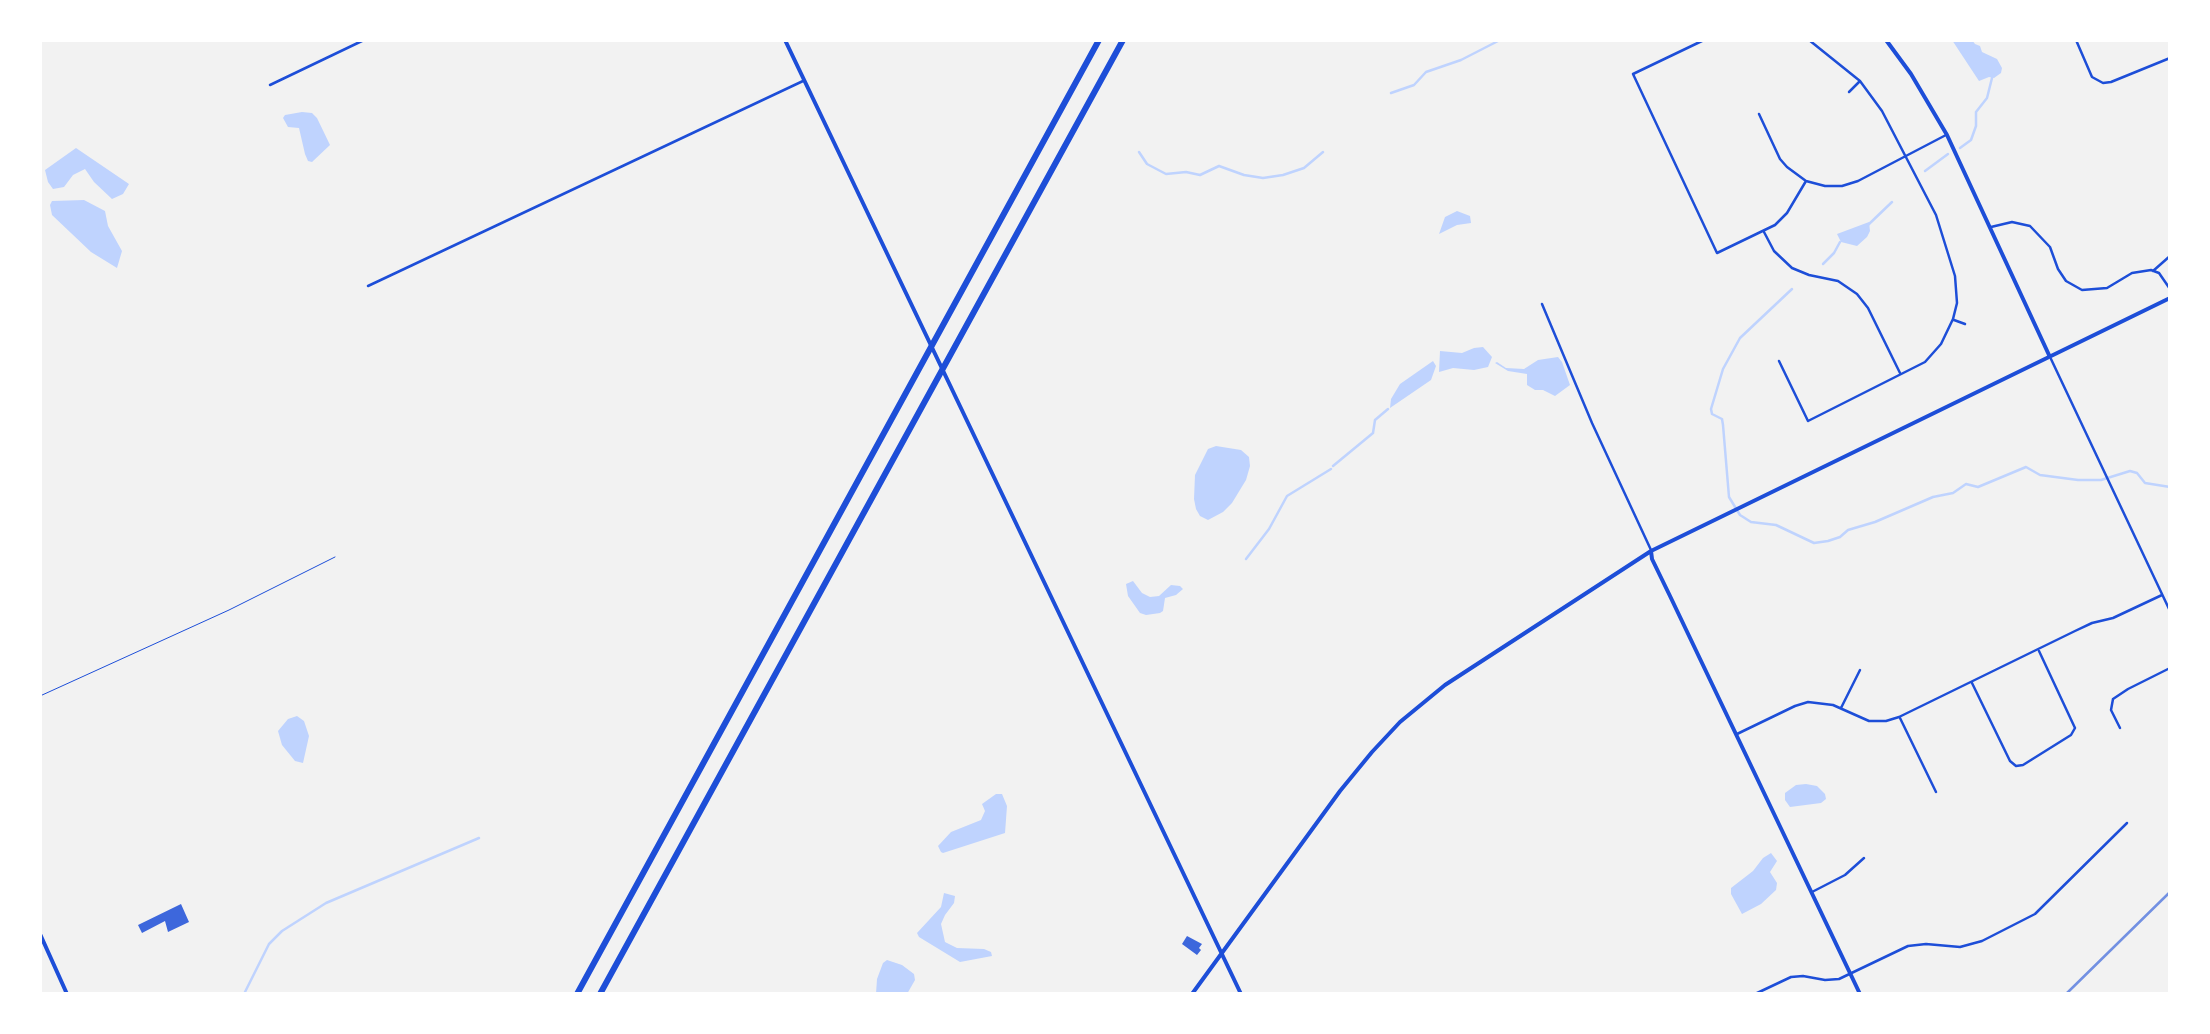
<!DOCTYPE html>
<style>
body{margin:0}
#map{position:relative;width:2210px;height:1034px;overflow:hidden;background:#f2f2f2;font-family:"Roboto Condensed",sans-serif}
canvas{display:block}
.frame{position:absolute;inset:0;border:42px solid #fff;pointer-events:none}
</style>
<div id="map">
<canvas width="2210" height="1034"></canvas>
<div class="frame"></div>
</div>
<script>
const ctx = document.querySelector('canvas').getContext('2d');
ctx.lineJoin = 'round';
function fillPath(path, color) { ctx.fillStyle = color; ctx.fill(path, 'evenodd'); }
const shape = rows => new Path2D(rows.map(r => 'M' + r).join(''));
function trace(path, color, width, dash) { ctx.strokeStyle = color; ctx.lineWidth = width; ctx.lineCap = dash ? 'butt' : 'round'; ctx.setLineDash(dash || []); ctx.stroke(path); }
const water = shape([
 [1952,40,1972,40,1975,44,1980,46,1982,52,1997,59,2002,68,2001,73,1994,78,1989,77,1979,81],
 [302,112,312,113,317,118,330,145,312,162,308,161,305,154,299,128,288,127,283,118,285,115],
 [76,148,129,184,123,194,112,199,94,182,85,169,73,175,64,187,53,189,48,182,45,170],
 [84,200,105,211,108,226,122,251,117,268,91,252,52,215,50,205,52,201],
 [1457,211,1470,216,1471,223,1457,225,1439,234,1445,217],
 [1869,222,1870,231,1867,237,1857,246,1841,242,1837,234],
 [1483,347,1492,357,1488,367,1474,370,1453,368,1439,372,1440,351,1462,353,1474,348],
 [1558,357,1562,362,1570,385,1555,396,1543,390,1535,390,1527,385,1527,374,1508,371,1495,363,1497,362,1506,368,1524,369,1538,360],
 [1433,361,1436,366,1431,380,1390,408,1391,399,1400,384],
 [1216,446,1241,450,1249,457,1250,466,1246,480,1232,503,1223,512,1208,520,1200,516,1196,509,1194,499,1195,475,1208,449],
 [1133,581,1142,593,1150,597,1159,596,1171,585,1180,586,1183,589,1176,595,1165,598,1163,611,1160,613,1146,615,1140,613,1128,596,1126,584],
 [297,716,304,721,309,736,303,763,295,761,282,745,278,731,288,719],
 [1806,784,1817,786,1825,794,1826,799,1821,803,1790,807,1785,800,1785,793,1796,785],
 [996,794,1002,794,1007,806,1005,833,943,853,941,852,938,846,951,832,981,820,985,811,982,804],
 [1771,853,1777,861,1770,872,1777,883,1776,890,1761,904,1742,914,1731,894,1731,888,1753,871,1763,858],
 [944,893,955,896,954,903,945,915,941,924,945,942,957,948,984,949,991,952,992,956,960,962,919,937,917,933,941,907],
 [887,960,902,965,914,974,915,980,907,994,876,994,877,979,883,963]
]);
const stream = shape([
 [1391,93,1414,85,1426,72,1461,60,1500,40],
 [1960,148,1971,140,1976,126,1976,112,1987,98,1993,74],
 [1139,152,1147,164,1166,174,1186,172,1200,175,1219,166,1244,175,1263,178,1283,175,1304,168,1323,152],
 [1925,171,1948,154],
 [1868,225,1892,202],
 [1823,264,1834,253,1840,242],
 [1792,289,1740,338,1723,369,1711,409,1712,414,1722,419,1723,425,1729,497,1740,515,1751,522,1776,525,1814,543,1828,541,1840,537,1848,530,1875,522,1933,497,1953,493,1966,484,1978,487,2026,467,2040,475,2078,480,2101,480,2130,471,2137,473,2145,483,2170,487],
 [1333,466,1373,433,1375,420,1388,409],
 [1246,559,1269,529,1287,496,1331,469],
 [244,994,269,944,282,931,326,903,479,838]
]);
const building = shape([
 [181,904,189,922,168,932,165,921,142,933,138,925],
 [1187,936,1202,944,1199,948,1201,950,1197,955,1182,944]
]);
const service = shape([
 [40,696,229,610,335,557]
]);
const minor = shape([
 [1704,40,1633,74,1717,253,1775,225,1787,213,1806,181],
 [2076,40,2092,77,2103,83,2111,82,2170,58],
 [270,85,364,40],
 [1849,92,1859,82],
 [1759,114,1780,159,1787,167,1806,181,1825,186,1842,186,1858,181,1946,135],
 [1991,227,2012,222,2030,226,2050,247,2058,269,2066,281,2082,290,2107,288,2132,273,2151,270,2159,273,2170,289],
 [1764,232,1774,251,1792,268,1809,275,1838,281,1857,294,1868,308,1900,373],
 [2153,271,2170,256],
 [368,286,803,81],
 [1542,304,1592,423,1651,550],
 [1954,320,1965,324],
 [2051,359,2170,611],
 [1779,361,1808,421,1925,362,1941,344,1953,319,1957,303,1955,276,1936,215,1882,111,1860,81,1809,40],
 [1972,683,2010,761,2016,766,2023,765,2071,735,2075,728,2039,651],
 [1841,708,1860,670],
 [1900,718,1936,792],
 [2120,728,2111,710,2113,699,2128,689,2170,668],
 [1737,734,1795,706,1808,702,1833,705,1869,721,1886,721,1899,717,2075,631,2092,623,2113,618,2162,595],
 [1812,892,1845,875,1864,858],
 [1755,994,1791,977,1803,976,1825,980,1839,979,1908,946,1926,944,1960,947,1982,941,2035,914,2127,823]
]);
const tertiary = shape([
 [785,40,1241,994],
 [1886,40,1911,74,1947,135,2049,355],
 [1651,551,1652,559,1670,596,1860,994],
 [1192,994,1340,791,1372,752,1400,722,1445,685,1651,551,2170,298]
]);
const secondary = shape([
 [40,934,67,994]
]);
const motorway = shape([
 [577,994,1099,40],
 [600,994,1123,40]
]);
const rail = shape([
 [2066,994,2170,892]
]);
fillPath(water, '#bfd3fe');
trace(stream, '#bfd3fe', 2.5);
fillPath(building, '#3d67dc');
trace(service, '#1d4ed8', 1);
trace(minor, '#1d4ed8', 2.5);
trace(tertiary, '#1d4ed8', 4);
trace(secondary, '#1d4ed8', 4);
trace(motorway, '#1d4ed8', 6);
trace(rail, '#7290e2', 2.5);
</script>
